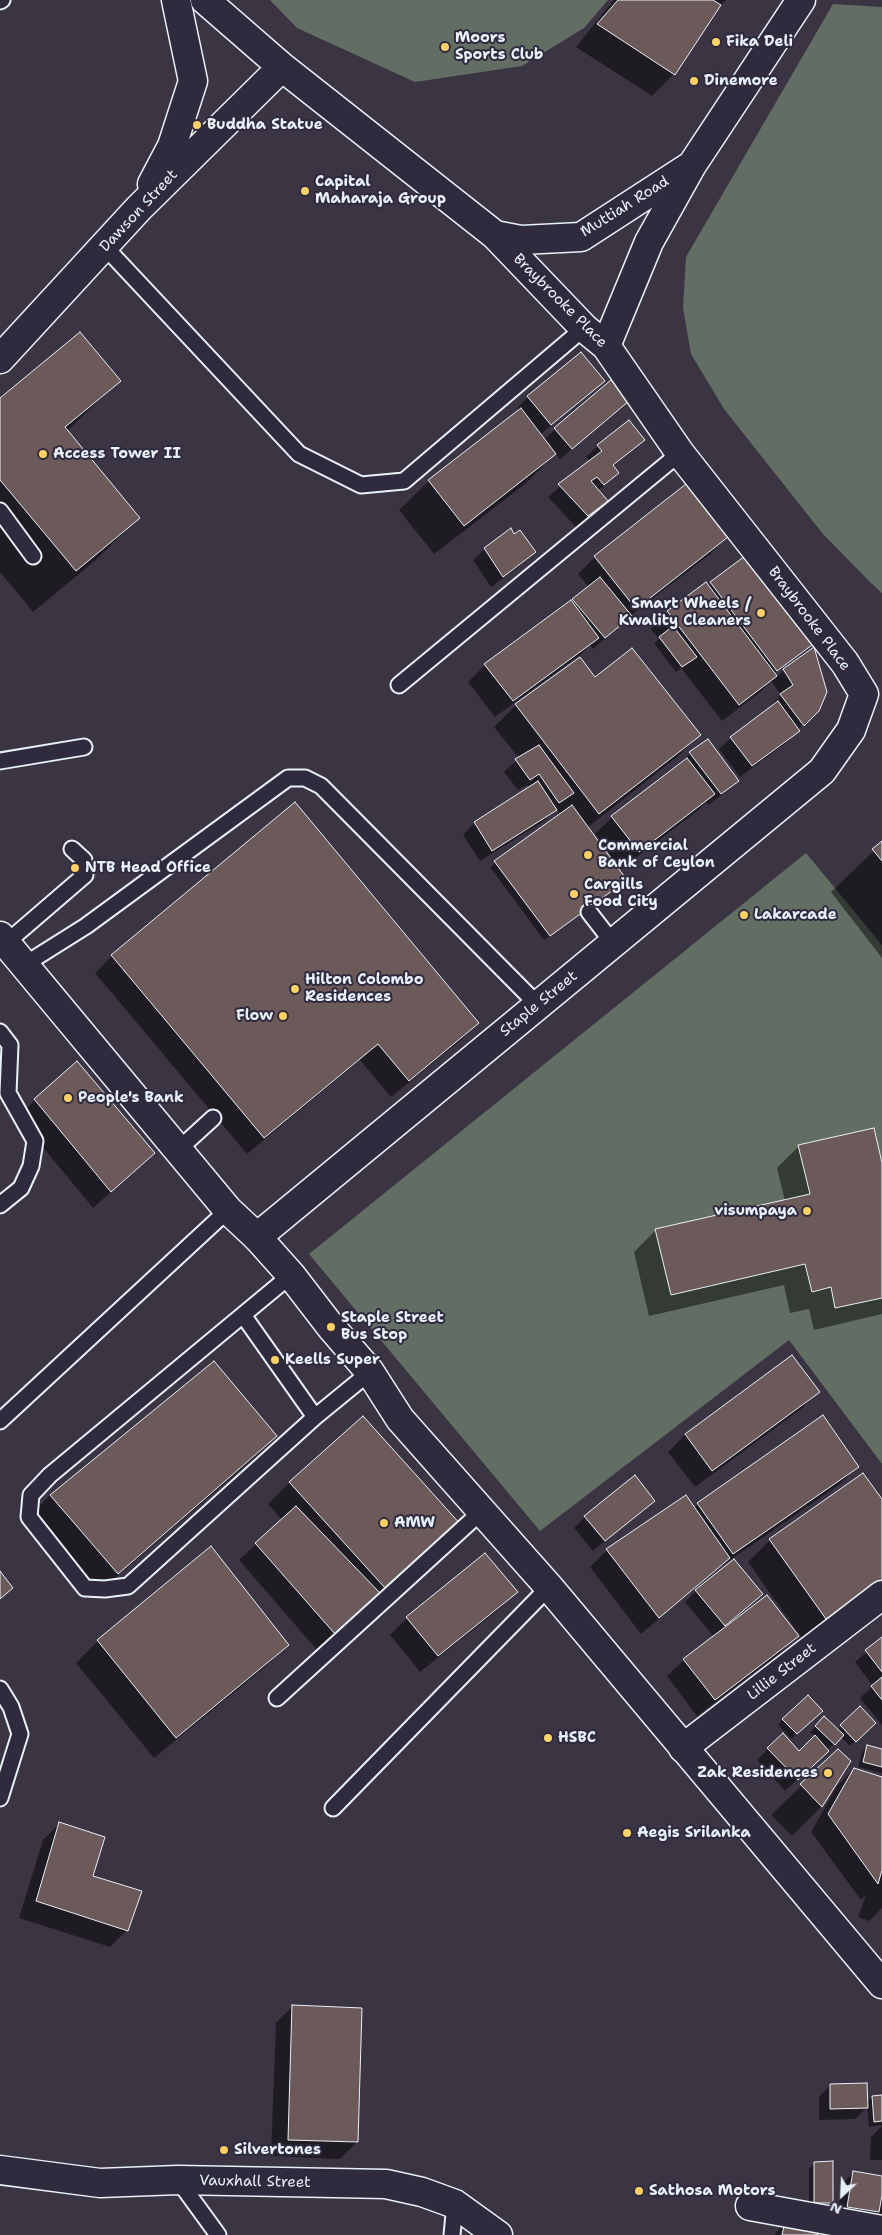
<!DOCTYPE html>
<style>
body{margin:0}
#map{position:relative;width:882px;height:2235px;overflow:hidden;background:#3b3443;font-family:"Shantell Sans",sans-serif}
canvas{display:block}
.north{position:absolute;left:817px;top:2170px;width:50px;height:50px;-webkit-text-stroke:4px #2f2a3d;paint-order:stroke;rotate:205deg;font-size:14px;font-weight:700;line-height:20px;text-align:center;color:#e8f1f8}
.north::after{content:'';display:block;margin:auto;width:18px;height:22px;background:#e8f1f8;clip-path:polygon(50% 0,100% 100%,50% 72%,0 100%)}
</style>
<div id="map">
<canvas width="882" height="2235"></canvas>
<div class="north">N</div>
</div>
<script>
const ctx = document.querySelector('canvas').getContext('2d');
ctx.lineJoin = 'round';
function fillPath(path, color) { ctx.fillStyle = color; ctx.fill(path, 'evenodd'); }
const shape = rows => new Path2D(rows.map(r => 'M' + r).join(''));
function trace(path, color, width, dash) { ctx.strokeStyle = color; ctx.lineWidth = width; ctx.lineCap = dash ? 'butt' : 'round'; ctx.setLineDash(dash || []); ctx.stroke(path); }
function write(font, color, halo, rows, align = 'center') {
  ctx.font = font + ' "Shantell Sans",sans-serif'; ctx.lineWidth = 4; ctx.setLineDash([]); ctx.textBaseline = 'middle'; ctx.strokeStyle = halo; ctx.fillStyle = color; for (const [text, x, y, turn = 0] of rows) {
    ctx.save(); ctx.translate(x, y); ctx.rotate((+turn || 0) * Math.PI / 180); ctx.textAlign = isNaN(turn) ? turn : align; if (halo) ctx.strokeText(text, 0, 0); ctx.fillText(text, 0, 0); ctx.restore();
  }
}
const green = shape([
 [270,0,608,0,584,28,522,66,415,82,297,28],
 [833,4,882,7,882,593,870,582,823,534,724,409,691,354,683,308,686,257],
 [806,853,882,945,882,1464,789,1340,540,1531,309,1254]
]);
const shadow = shape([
 [614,0,726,0,718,8,674,74,652,96,576,47],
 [603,380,540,435,544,440,555,429,628,401,560,459,555,454,525,484,434,554,399,510,429,481,519,411,517,408,528,397],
 [119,381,66,432,138,518,96,560,33,612,0,572,0,399],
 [629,421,643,440,612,467,617,473,598,491,606,501,576,527,548,497,590,461,586,457,598,446],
 [514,535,535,552,523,563,491,587,473,560,485,549],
 [727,537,710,554,629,617,593,649,590,645,580,655,495,717,468,682,485,665,589,587,578,574,595,557],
 [711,583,811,645,774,673,776,677,813,649,817,710,787,742,740,777,719,749,731,738,771,708,770,706,781,695,771,681,759,693,722,721,681,668,676,672,654,643,659,639,651,629,668,612],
 [594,679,700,735,678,756,587,828,620,885,544,940,490,867,561,814,556,808,544,821,480,861,463,835,474,823,529,788,527,785,518,790,504,772,519,758,494,727,516,705],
 [690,753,738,781,709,805,706,802,697,811,621,869,595,834,612,817,679,766],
 [882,843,882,958,831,892],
 [112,956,478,1023,461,1040,391,1097,360,1060,247,1154,95,973],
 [35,1100,136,1170,93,1208,18,1117],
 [799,1146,882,1169,882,1314,814,1330,809,1309,790,1313,784,1285,649,1316,634,1252,656,1230,785,1201,777,1168],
 [792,1357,818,1392,801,1409,695,1487,668,1452,685,1435],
 [213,1363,276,1436,254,1458,95,1595,29,1517,50,1495],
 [857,1467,840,1484,720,1567,641,1634,590,1567,607,1550,686,1497,694,1508,698,1504],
 [863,1475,882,1502,882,1585,803,1640,748,1562,770,1540],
 [290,1482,461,1526,317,1650,239,1560,282,1520,268,1504],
 [654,1501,593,1551,574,1528,585,1517],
 [211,1548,287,1645,265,1667,154,1758,76,1663,98,1641],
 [696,1591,762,1594,738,1616,739,1618,797,1636,780,1653,697,1716,667,1676,684,1660,714,1637,685,1602],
 [516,1592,499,1609,420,1672,390,1635,407,1618],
 [882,1639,882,1725,860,1698,873,1686,855,1662],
 [860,1708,874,1723,850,1746,841,1737,785,1791,757,1760,768,1749,799,1752,816,1737,810,1732,824,1718,837,1730],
 [815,1716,791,1739,778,1725,783,1719],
 [868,1747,882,1750,882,1773,858,1767,862,1752],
 [838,1751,849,1762,821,1807,792,1836,771,1815],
 [854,1769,882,1778,882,1908,869,1921,858,1917,866,1895,861,1900,811,1832,837,1786],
 [60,1823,127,1930,110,1947,19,1918,43,1840],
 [293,2006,357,2142,340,2159,271,2156,276,2023],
 [830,2085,866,2103,872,2097,882,2096,882,2125,869,2127,867,2107,855,2119,819,2120,819,2097],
 [882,2126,882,2160,870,2160,871,2137],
 [814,2163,832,2202,826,2208,809,2208,809,2169],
 [854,2172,882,2177,882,2233,837,2218,842,2184],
 [785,2222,817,2235,774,2235]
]);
const building = shape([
 [618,0,713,0,721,5,675,75,597,24,618,0],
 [80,332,121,381,65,427,140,518,76,571,0,480,0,398,80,332],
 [581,352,605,381,551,425,527,396,581,352],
 [611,380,629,401,572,449,554,428,611,380],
 [521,408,556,454,464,526,428,480,521,408],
 [629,420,645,440,613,465,619,473,604,485,597,477,591,481,608,501,588,516,558,484,602,451,597,445,629,420],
 [686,484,728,537,636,609,594,556,686,484],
 [511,528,514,534,520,530,536,552,503,577,484,548,511,528],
 [745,556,812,645,777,671,710,582,745,556],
 [600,577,632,616,605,638,572,599,600,577],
 [706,582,777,676,739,705,667,611,706,582],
 [571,600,599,638,513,701,484,664,571,600],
 [673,626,697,657,682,667,659,637,673,626],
 [814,647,827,692,819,711,804,726,780,694,793,685,783,669,814,647],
 [632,648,701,735,599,814,515,704,580,657,595,677,632,648],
 [778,701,800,731,752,766,730,737,778,701],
 [708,739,739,781,721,794,689,752,708,739],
 [539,745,574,793,559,803,539,774,530,780,515,759,539,745],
 [687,758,715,794,639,852,611,816,687,758],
 [538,781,557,810,492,851,474,822,538,781],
 [295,802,479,1023,409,1081,378,1044,264,1138,111,955,295,802],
 [572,805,627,880,550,936,494,861,572,805],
 [882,841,882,861,872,849,882,841],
 [77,1061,155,1153,111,1192,34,1099,77,1061],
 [874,1128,882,1163,882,1298,835,1308,831,1287,812,1292,805,1264,671,1295,655,1229,810,1194,798,1145,874,1128],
 [792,1355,820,1392,712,1471,685,1434,792,1355],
 [214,1361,277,1436,118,1574,50,1495,214,1361],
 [823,1415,859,1467,733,1554,697,1503,823,1415],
 [363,1416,462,1526,386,1589,289,1482,363,1416],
 [863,1473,882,1499,882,1580,826,1619,769,1539,863,1473],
 [635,1475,655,1501,605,1541,584,1516,635,1475],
 [686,1495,730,1558,659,1618,606,1549,686,1495],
 [296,1506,381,1594,335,1634,255,1543,296,1506],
 [211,1546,289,1645,176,1738,97,1640,211,1546],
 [485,1553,518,1592,438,1656,406,1617,485,1553],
 [734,1559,763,1594,725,1626,695,1590,734,1559],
 [0,1571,13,1588,0,1599,0,1571],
 [767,1595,799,1636,715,1700,683,1659,767,1595],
 [882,1637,882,1672,865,1650,882,1637],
 [882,1677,882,1700,871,1686,882,1677],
 [808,1695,823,1711,797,1734,782,1719,808,1695],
 [860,1706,876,1723,856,1742,840,1725,860,1706],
 [824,1716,844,1735,835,1745,815,1726,824,1716],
 [783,1733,799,1751,815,1735,829,1751,798,1780,767,1748,783,1733],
 [867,1745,882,1749,882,1767,863,1762,867,1745],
 [838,1749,851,1761,822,1807,800,1784,838,1749],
 [854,1768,882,1777,882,1870,878,1884,828,1814,854,1768],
 [59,1822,105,1837,93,1876,142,1891,128,1931,36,1901,59,1822],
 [292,2005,362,2008,358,2142,288,2140,292,2005],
 [867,2083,868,2108,830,2109,830,2084,867,2083],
 [882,2095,882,2121,874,2122,872,2096,882,2095],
 [833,2161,833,2203,814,2203,814,2162,833,2161],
 [853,2171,882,2176,882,2195,879,2212,847,2207,853,2171],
 [785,2221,820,2228,818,2235,782,2235,785,2221]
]);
const lane = shape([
 [0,1,2,0],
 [105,247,299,454,361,485,404,481,584,328],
 [0,511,33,556],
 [399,685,680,453],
 [0,761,84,747],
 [589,912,613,943],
 [6,943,85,875,84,860,72,849],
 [24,965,86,926,288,778,305,778,321,786,538,1005],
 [0,1032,10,1045,8,1093,35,1141,31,1166,21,1188,0,1205],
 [178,1150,213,1118],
 [291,1275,50,1475,31,1495,29,1517,85,1588,105,1589,128,1586,315,1417,370,1372],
 [243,1315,315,1417],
 [0,1421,228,1210],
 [0,1689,11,1707,20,1734,0,1798],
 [277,1698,482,1511],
 [333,1808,549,1587],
 [178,2180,218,2235],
 [452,2235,455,2204]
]);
const street = shape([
 [205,0,282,67,495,235,584,328,606,346,680,453,845,663,864,694,851,730,822,771,257,1237],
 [152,184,172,146,193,81,176,0],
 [495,235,521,240,581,237,689,167],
 [606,346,649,242,692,165,801,0],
 [0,359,139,208,282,67],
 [683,1748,882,1595],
 [750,2206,882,2230]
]);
const secondary = shape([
 [0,2170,100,2183,178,2180,386,2184,422,2192,455,2204,498,2235]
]);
const primary = shape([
 [0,936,228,1210,257,1237,291,1275,331,1327,370,1372,400,1419,549,1587,882,1984]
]);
const markers = [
 [716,42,5,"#ffd166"],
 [445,47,5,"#ffd166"],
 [694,81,5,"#ffd166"],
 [197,125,5,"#ffd166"],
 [305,191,5,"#ffd166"],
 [43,454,5,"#ffd166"],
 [761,613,5,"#ffd166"],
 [588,855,5,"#ffd166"],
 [75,868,5,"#ffd166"],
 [574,894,5,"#ffd166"],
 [744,915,5,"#ffd166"],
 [295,989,5,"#ffd166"],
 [283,1016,5,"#ffd166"],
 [68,1098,5,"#ffd166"],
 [807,1211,5,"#ffd166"],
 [331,1327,5,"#ffd166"],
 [275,1360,5,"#ffd166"],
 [384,1523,5,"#ffd166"],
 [548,1738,5,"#ffd166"],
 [828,1773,5,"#ffd166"],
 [627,1833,5,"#ffd166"],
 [224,2150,5,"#ffd166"],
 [639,2191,5,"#ffd166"]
];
const poiNames = [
 ["Moors",455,38],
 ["Sports Club",455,55],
 ["Fika Deli",726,42],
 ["Dinemore",704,81],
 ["Buddha Statue",207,125],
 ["Capital",315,182],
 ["Maharaja Group",315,199],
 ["Access Tower II",53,454],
 ["Smart Wheels /",751,604,"right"],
 ["Kwality Cleaners",751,621,"right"],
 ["Commercial",598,846],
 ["Bank of Ceylon",598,863],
 ["NTB Head Office",85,868],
 ["Cargills",584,885],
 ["Food City",584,902],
 ["Lakarcade",754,915],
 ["Hilton Colombo",305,980],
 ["Residences",305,997],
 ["Flow",273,1016,"right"],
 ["People's Bank",78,1098],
 ["visumpaya",797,1211,"right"],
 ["Staple Street",341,1318],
 ["Bus Stop",341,1335],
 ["Keells Super",285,1360],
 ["AMW",394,1523],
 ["HSBC",558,1738],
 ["Zak Residences",818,1773,"right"],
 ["Aegis Srilanka",637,1833],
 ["Silvertones",234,2150],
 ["Sathosa Motors",649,2191]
];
const streetNames = [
 ["Muttiah Road",625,207,-32],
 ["Dawson Street",139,211,-47],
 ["Braybrooke Place",560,301,45],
 ["Braybrooke Place",809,619,53],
 ["Staple Street",539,1004,-39],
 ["Lillie Street",782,1672,-38],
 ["Vauxhall Street",255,2182,1]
];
fillPath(green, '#626e63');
fillPath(shadow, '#0007');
fillPath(building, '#6c5a5a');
trace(building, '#e8f1f8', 1);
trace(lane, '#e8f1f8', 19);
trace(street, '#e8f1f8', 31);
trace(secondary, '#e8f1f8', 31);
trace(primary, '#e8f1f8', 31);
trace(lane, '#2f2a3d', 15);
trace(street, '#2f2a3d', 28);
trace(secondary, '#2f2a3d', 28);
trace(primary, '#2f2a3d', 28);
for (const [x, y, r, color] of markers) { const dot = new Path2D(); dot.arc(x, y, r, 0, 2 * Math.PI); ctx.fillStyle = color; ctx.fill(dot); trace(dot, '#2f2a3d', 2); }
write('bold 15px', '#e8f1f8', '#2f2a3d', poiNames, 'left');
write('15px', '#e8f1f8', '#2f2a3d', streetNames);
</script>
